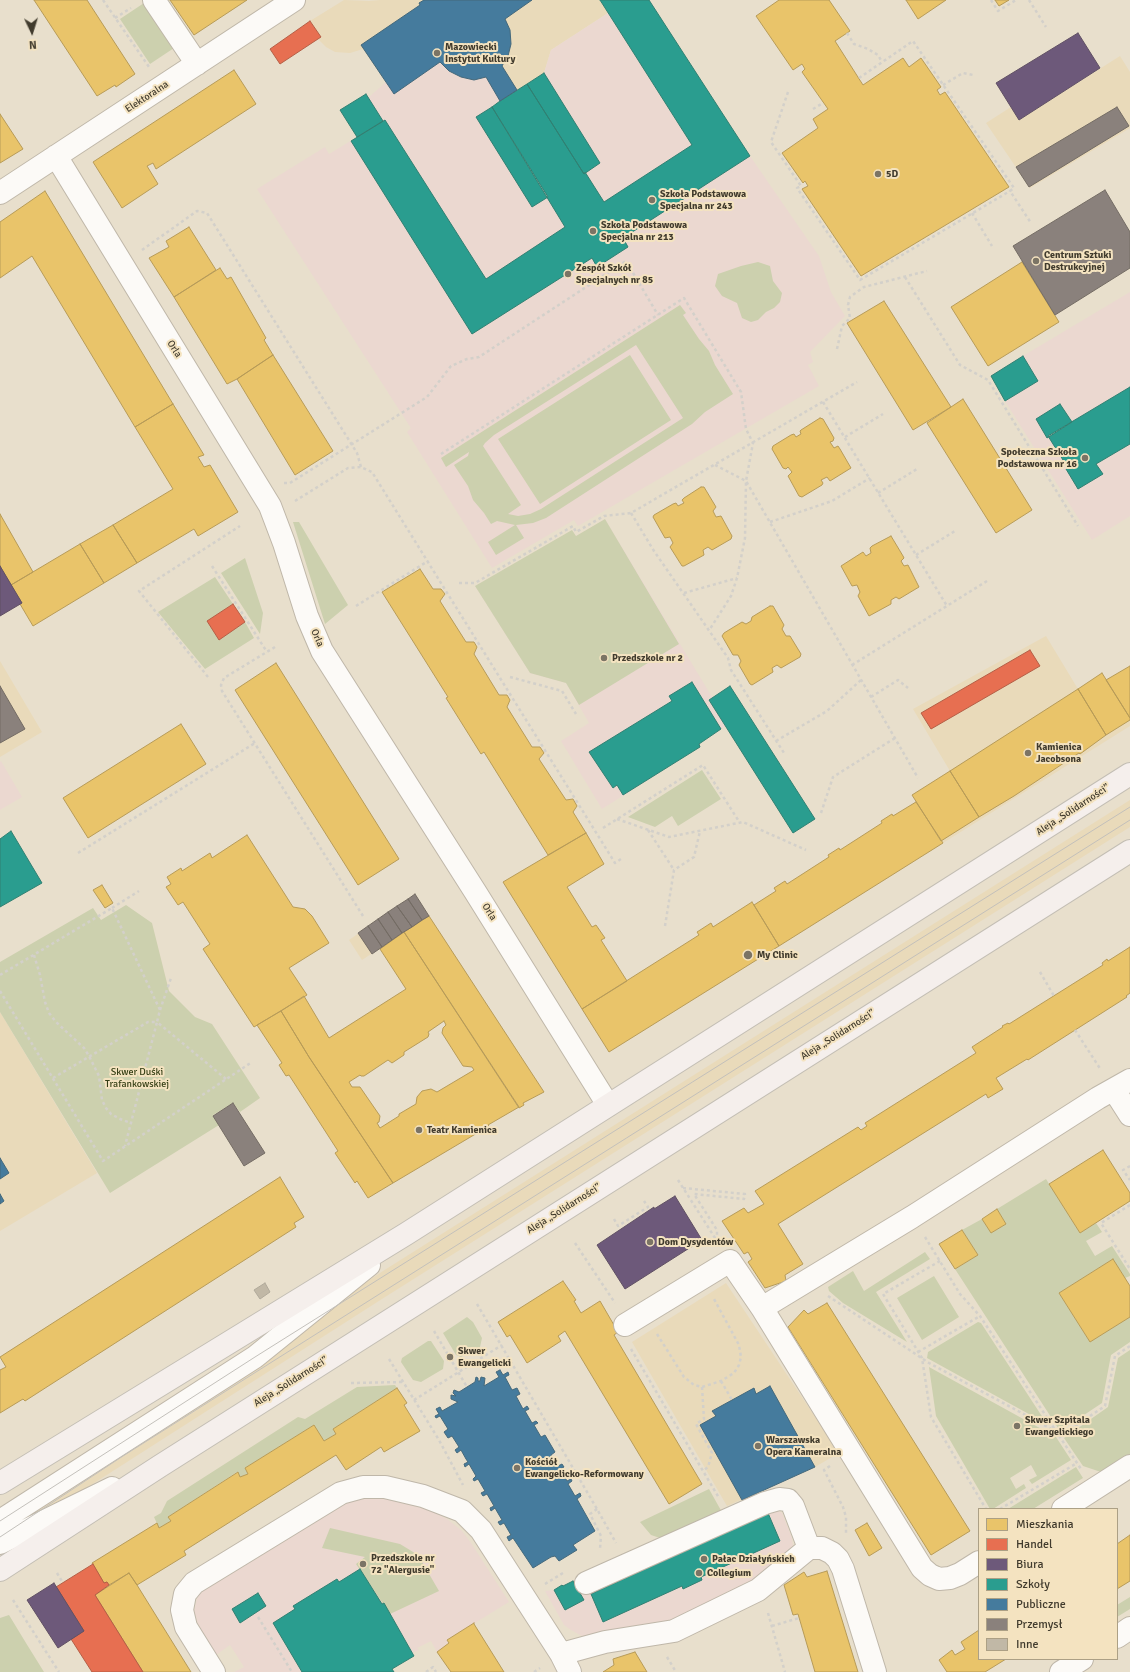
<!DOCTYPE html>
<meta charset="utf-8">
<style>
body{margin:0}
#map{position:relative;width:1130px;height:1672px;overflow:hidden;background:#e8dfcc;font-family:Signika,sans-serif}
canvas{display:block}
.legend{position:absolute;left:978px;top:1508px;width:140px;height:152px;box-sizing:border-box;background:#f4e3c0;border:1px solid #aca085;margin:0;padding:5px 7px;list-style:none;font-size:12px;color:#413b2d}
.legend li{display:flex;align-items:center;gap:8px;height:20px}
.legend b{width:20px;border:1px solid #aca085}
.north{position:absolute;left:12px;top:12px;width:40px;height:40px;-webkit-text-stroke:3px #f4e3c0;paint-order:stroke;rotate:176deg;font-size:11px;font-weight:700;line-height:16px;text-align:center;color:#413b2d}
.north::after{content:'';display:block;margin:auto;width:14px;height:18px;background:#413b2d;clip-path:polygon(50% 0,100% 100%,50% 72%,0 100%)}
</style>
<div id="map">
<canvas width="1130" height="1672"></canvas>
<ul class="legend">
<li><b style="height:11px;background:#e9c46a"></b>Mieszkania</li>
<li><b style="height:11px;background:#e76f51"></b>Handel</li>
<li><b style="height:11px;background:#6d597a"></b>Biura</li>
<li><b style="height:11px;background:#2a9d8f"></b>Szkoły</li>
<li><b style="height:11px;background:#457b9d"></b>Publiczne</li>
<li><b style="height:11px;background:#8a817c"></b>Przemysł</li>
<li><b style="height:11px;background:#c1b8a6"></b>Inne</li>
</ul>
<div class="north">N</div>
</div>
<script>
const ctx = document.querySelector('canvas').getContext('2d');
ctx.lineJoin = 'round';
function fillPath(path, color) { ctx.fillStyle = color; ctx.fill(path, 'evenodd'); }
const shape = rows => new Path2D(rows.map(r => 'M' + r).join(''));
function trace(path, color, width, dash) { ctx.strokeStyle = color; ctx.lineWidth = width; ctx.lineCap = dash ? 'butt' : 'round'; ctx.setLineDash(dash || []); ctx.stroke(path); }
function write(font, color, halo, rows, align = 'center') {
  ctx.font = font + ' Signika,sans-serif'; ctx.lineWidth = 4; ctx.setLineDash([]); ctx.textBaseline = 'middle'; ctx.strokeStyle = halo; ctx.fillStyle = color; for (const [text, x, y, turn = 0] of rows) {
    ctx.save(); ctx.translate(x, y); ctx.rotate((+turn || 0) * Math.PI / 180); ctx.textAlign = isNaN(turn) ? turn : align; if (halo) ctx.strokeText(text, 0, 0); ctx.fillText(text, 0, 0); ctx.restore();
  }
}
const built = shape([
 [344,0,369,1,380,0,600,0,608,13,551,50,544,73,500,101,480,79,461,77,449,71,445,67,394,94,363,49,350,53,335,52,326,47,318,39,321,37,310,21],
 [1120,56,1130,72,1130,128,1030,188,986,123,1011,107,1019,120],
 [1046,636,1078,689,1102,673,1130,718,1130,726,943,843,912,795,950,771,913,709],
 [0,661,42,732,0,757],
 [1130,800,1130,827,382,1299,66,1501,0,1535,0,1525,383,1271],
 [415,894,429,916,362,960,349,940],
 [0,1012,97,1173,0,1231],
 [726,1283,839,1453,815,1467,727,1506,632,1342]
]);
const education = shape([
 [600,0,649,0,750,156,819,256,831,292,845,316,810,352,813,362,808,365,819,386,578,526,574,520,492,568,407,432,411,428,407,422,257,189,325,147,329,154,357,137,340,110,366,94,369,97,386,82,394,93,440,62,449,71,461,77,474,80,486,77,501,101,544,73,551,50,608,13],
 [1130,292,1130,516,1092,540,1005,401,1037,381,1023,356],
 [605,519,712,697,709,700,726,726,699,743,700,747,602,809,561,741,589,723,566,683,530,673,475,586,572,530,576,536],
 [1,761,22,797,0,810,0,762],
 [359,1496,401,1499,426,1508,447,1519,462,1531,471,1543,509,1602,447,1640,449,1643,437,1652,431,1641,417,1648,419,1650,412,1653,414,1656,392,1669,394,1672,234,1672,244,1667,230,1645,216,1655,200,1630,194,1612,197,1598,201,1591,209,1584,343,1500],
 [766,1508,778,1511,782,1513,792,1538,793,1546,791,1553,773,1573,662,1628,584,1637,571,1630,564,1625,545,1591,554,1590,617,1559]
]);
const green = shape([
 [147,1,177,46,150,64,120,19],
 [758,262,770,266,773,281,782,293,780,302,774,308,766,312,758,320,751,322,742,318,737,303,722,296,715,286,718,274,741,266],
 [680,305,686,313,683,315,699,339,709,351,715,365,733,394,705,412,692,424,546,518,533,523,516,525,524,538,496,555,488,542,515,525,497,521,491,524,484,513,473,500,468,486,454,465,468,456,469,452,446,467,441,458],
 [636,345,683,418,541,509,530,514,518,516,508,514,521,505,483,446,485,443,494,435],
 [630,355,671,420,540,504,498,439],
 [605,519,679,644,579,705,566,683,530,673,475,586,572,530,576,536],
 [293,522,299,522,348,605,325,624],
 [245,558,263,613,260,634,221,573],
 [215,577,233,604,208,621,219,639,245,622,254,638,205,669,158,612],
 [702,770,721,799,678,826,672,816,655,827,628,817],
 [126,905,152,923,169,991,195,1017,212,1024,260,1098,240,1112,233,1103,213,1115,219,1125,110,1193,0,1012,0,962,93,908,101,920],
 [1046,1179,1080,1233,1096,1223,1102,1232,1086,1241,1095,1256,1112,1246,1130,1274,1130,1276,1125,1278,1113,1259,1059,1293,1090,1342,1130,1317,1130,1342,1111,1355,1102,1403,1060,1431,955,1269,978,1255,962,1230,982,1219,991,1233,1006,1224,997,1209],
 [925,1252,930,1259,876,1292,907,1342,843,1303,829,1291,828,1287,853,1271,864,1291],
 [934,1276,959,1317,922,1340,897,1298],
 [467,1317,473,1322,482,1338,480,1347,461,1357,456,1355,443,1333],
 [978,1322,981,1323,1047,1424,927,1358,928,1352],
 [428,1341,431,1341,444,1361,443,1369,421,1382,413,1380,401,1362,402,1358],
 [1130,1350,1130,1457,1104,1473,1083,1466,1064,1438,1108,1407,1118,1358],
 [929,1367,1056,1437,1071,1460,1032,1484,1029,1480,1037,1476,1031,1465,1010,1478,1016,1489,1024,1484,1026,1488,993,1509,990,1509,936,1416],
 [395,1385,397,1388,333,1429,336,1434,324,1441,314,1425,245,1468,248,1474,240,1477,237,1472,168,1517,171,1521,159,1528,154,1517,161,1513,167,1501,298,1417,305,1419,357,1387],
 [1076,1467,1083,1478,1033,1509,1008,1509],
 [709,1489,723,1514,663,1539,651,1535,640,1522],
 [330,1528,400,1544,418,1555,439,1591,390,1614,356,1564,365,1557,322,1548],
 [1130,1597,1130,1609,1117,1617,1117,1605],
 [9,1615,26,1643,44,1672,0,1672,0,1618]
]);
const homes = shape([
 [34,0,87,0,135,74,116,87,115,85,97,96,34,0],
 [170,0,247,0,194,35,170,0],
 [779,0,829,0,850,31,835,41,863,85,903,58,909,67,921,58,941,87,937,90,940,95,945,92,1009,187,861,276,802,189,808,186,805,181,803,183,782,153,818,128,813,119,828,109,802,72,805,69,802,64,793,70,756,16,779,0],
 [906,0,946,0,918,19,906,0],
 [995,0,1009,0,999,6,995,0],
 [234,70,256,104,156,169,153,163,147,166,158,184,122,208,93,162,234,70],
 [0,114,23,149,0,163,0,114],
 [45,191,173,404,135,427,32,256,0,278,0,222,45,191],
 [189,227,216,270,174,297,149,258,169,247,166,241,189,227],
 [1022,262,1059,322,988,366,951,307,1022,262],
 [220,268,227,279,231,277,266,338,264,340,273,355,237,379,227,384,174,297,220,268],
 [884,301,951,407,913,430,847,323,884,301],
 [273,355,333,451,295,475,237,379,273,355],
 [963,399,1032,510,996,533,927,423,963,399],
 [173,404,204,455,198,457,204,467,210,465,238,512,198,536,194,529,137,563,113,525,173,489,135,427,173,404],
 [820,418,823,419,834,438,833,441,830,442,834,448,838,446,840,449,851,468,830,481,827,477,821,480,823,483,822,485,802,497,799,496,788,476,792,472,788,467,786,469,783,468,772,449,773,446,791,435,794,434,796,437,801,434,800,431,801,430,820,418],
 [701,487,704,487,716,507,713,511,716,517,721,516,732,536,731,539,712,550,708,547,703,550,704,555,684,566,682,566,670,547,673,543,670,537,665,538,653,517,654,515,673,504,676,503,678,506,684,503,682,500,684,498,701,487],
 [0,514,33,572,11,585,0,566,0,514],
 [113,525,137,563,104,583,80,544,113,525],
 [891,536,903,556,904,558,901,561,904,566,908,565,919,587,899,599,896,597,891,600,891,604,869,616,858,596,860,592,857,585,852,586,841,566,863,552,866,556,871,553,870,548,872,546,891,536],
 [80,544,104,583,33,626,20,604,22,603,11,585,80,544],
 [420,569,433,589,441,589,445,594,440,601,466,642,474,642,477,647,474,654,499,695,507,695,510,700,507,707,532,747,540,747,544,753,539,759,566,800,573,799,577,806,573,812,586,833,548,855,484,752,481,754,446,698,448,697,382,592,420,569],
 [770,606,773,606,784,625,782,629,786,636,790,636,801,654,800,657,781,668,777,665,772,668,773,672,752,685,750,684,739,665,741,661,738,655,733,655,722,636,724,633,742,622,746,624,751,621,752,617,770,606],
 [276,663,399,859,358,885,235,690,276,663],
 [1130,666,1130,718,1106,680,1130,666],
 [1102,673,1130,718,1130,720,1106,735,1078,689,1102,673],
 [1078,689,1106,735,1080,754,1079,753,1014,796,979,817,950,771,1078,689],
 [181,724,206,764,88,838,63,798,181,724],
 [950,771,979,817,941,841,912,795,950,771],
 [916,802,943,843,779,946,754,905,776,891,774,888,785,881,787,884,829,857,828,855,839,848,840,850,882,823,881,821,892,814,893,816,916,802],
 [586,833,604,864,567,887,592,927,596,925,605,938,601,940,627,981,582,1009,503,882,586,833],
 [247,835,293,907,305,909,312,916,329,943,289,968,307,995,254,1027,203,949,210,944,183,902,178,905,166,887,171,884,167,877,181,868,182,871,210,853,212,858,247,835],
 [102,885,113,903,105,908,93,890,102,885],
 [752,902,779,946,609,1052,582,1009,699,935,697,932,711,923,713,927,752,902],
 [429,916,544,1092,523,1103,524,1105,519,1108,404,932,429,916],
 [404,932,519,1107,488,1125,489,1126,393,1183,309,1057,281,1011,304,996,329,1038,406,989,380,949,404,932],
 [444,1021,446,1025,443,1028,442,1033,463,1066,472,1067,474,1070,437,1092,431,1089,422,1091,417,1097,416,1104,399,1114,399,1116,380,1128,377,1123,379,1122,380,1116,360,1087,352,1087,349,1082,360,1075,361,1076,364,1076,388,1060,392,1063,404,1055,404,1052,428,1037,429,1034,428,1032,444,1021],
 [1130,947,1130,993,1126,996,1127,997,1028,1060,1027,1059,996,1078,1003,1089,988,1098,986,1094,778,1224,803,1264,785,1275,786,1281,765,1288,748,1262,752,1259,748,1252,744,1254,722,1221,744,1208,748,1213,764,1204,755,1191,858,1127,861,1130,867,1126,865,1123,976,1053,972,1047,1003,1027,1002,1026,1008,1023,1009,1024,1103,965,1102,963,1107,959,1108,961,1130,947],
 [281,1011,309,1057,393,1183,368,1198,357,1181,355,1183,335,1153,338,1151,289,1075,286,1076,279,1065,282,1063,257,1025,281,1011],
 [1103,1150,1130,1193,1130,1201,1080,1233,1049,1184,1103,1150],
 [280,1177,304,1217,294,1223,296,1227,25,1401,23,1399,0,1413,0,1370,6,1367,0,1357,280,1177],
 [997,1209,1006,1224,991,1233,982,1219,997,1209],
 [962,1230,978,1255,955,1269,939,1244,962,1230],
 [1113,1259,1130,1286,1130,1317,1090,1342,1059,1293,1113,1259],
 [563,1281,576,1300,574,1301,581,1313,600,1301,618,1332,614,1335,702,1484,669,1504,565,1331,558,1336,561,1341,527,1363,510,1335,507,1337,498,1322,563,1281],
 [827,1303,970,1531,931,1555,788,1327,804,1310,808,1314,827,1303],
 [397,1388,407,1403,404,1405,420,1431,384,1452,381,1447,346,1470,336,1455,184,1551,186,1555,137,1585,129,1573,109,1585,107,1582,104,1583,92,1563,157,1523,159,1528,171,1521,168,1517,238,1472,240,1477,248,1474,245,1468,314,1425,324,1441,336,1434,333,1429,397,1388],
 [867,1523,882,1548,869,1556,855,1530,867,1523],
 [1130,1535,1130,1581,1117,1589,1117,1544,1130,1535],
 [827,1571,858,1672,815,1672,798,1614,793,1615,784,1585,804,1572,807,1577,827,1571],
 [129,1573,137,1585,191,1672,143,1672,95,1595,129,1573],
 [474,1623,474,1624,504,1672,451,1672,437,1652,449,1643,447,1640,474,1623],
 [979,1630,979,1659,1006,1659,985,1672,947,1672,939,1660,952,1650,955,1655,965,1649,961,1642,979,1630],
 [635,1652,647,1672,603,1672,614,1665,613,1659,635,1652]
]);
const shops = shape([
 [310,21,321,37,280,64,270,49,310,21],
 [233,604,245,622,219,640,207,621,233,604],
 [1030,650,1040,666,931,729,921,713,1030,650],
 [93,1564,104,1583,107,1582,109,1585,95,1595,143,1672,92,1672,71,1639,84,1631,56,1587,93,1564]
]);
const offices = shape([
 [1078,33,1100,68,1019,120,996,83,1078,33],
 [0,566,22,603,0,616,0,566],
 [675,1196,702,1240,625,1289,597,1245,654,1207,654,1209,675,1196],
 [54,1583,84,1631,58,1648,27,1600,54,1583]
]);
const schools = shape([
 [600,0,649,0,750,156,623,238,628,247,597,267,592,258,472,334,351,141,385,120,486,279,565,227,492,107,500,101,527,84,584,174,585,172,604,202,692,145,600,0],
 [544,73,600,163,584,174,527,84,544,73],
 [366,94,383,121,357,137,340,110,366,94],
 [492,107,548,197,532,207,476,117,492,107],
 [1023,356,1038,381,1005,401,991,376,1023,356],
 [1130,387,1130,444,1096,464,1103,474,1078,489,1066,469,1068,468,1048,436,1130,387],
 [1060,404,1072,422,1047,438,1036,419,1060,404],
 [692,682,721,729,699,744,700,747,623,795,617,785,613,788,589,752,672,701,669,696,692,682],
 [730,686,815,819,793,833,709,700,730,686],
 [11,831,42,883,0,907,0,839,11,831],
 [768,1513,780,1541,701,1577,702,1580,683,1589,682,1586,603,1622,591,1594,768,1513],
 [360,1569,382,1604,384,1603,414,1656,392,1669,394,1672,302,1672,273,1623,295,1609,293,1606,337,1579,339,1582,360,1569],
 [573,1581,584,1600,565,1610,554,1590,562,1585,563,1586,573,1581],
 [258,1593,266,1606,240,1623,232,1609,258,1593]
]);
const public = shape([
 [424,0,532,0,505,19,510,30,511,44,508,56,502,66,517,90,500,101,486,77,474,80,461,77,449,71,440,62,394,94,361,45,420,5,419,3,424,0],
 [0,1158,9,1173,0,1179,0,1158],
 [0,1194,4,1201,0,1204,0,1194],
 [500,1370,503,1375,508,1372,509,1375,505,1377,512,1390,517,1388,520,1394,516,1396,523,1409,527,1406,529,1409,525,1411,532,1423,536,1421,538,1423,534,1425,541,1437,545,1435,555,1452,551,1455,558,1466,562,1464,564,1467,560,1469,567,1481,571,1479,572,1481,568,1484,575,1496,580,1493,581,1496,577,1499,595,1531,573,1545,577,1550,559,1561,555,1556,551,1557,533,1568,513,1538,509,1541,507,1537,511,1535,504,1523,500,1525,498,1522,502,1520,495,1508,491,1511,490,1508,494,1506,487,1494,483,1496,481,1493,485,1491,478,1479,474,1481,473,1479,476,1476,469,1464,465,1467,464,1464,468,1462,466,1459,461,1450,457,1453,455,1450,459,1447,452,1436,448,1438,444,1432,448,1429,440,1416,436,1418,435,1416,439,1414,436,1409,440,1407,442,1411,458,1402,451,1399,451,1395,456,1396,453,1393,454,1390,459,1392,475,1382,476,1377,478,1378,478,1381,480,1381,481,1377,485,1378,484,1386,499,1377,496,1372,500,1370],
 [770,1386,815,1467,742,1500,700,1425,716,1416,712,1411,754,1388,756,1394,770,1386]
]);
const industry = shape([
 [1117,107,1129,126,1029,187,1016,167,1117,107],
 [1105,190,1130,232,1130,268,1055,315,1013,246,1105,190],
 [0,686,25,729,0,743,0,686],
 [415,894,429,916,422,920,408,899,415,894],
 [408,899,422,920,412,927,397,906,408,899],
 [397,906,412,927,402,933,388,912,397,906],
 [388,912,402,933,392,940,378,919,388,912],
 [378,919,392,940,382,947,368,926,378,919],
 [368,926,382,947,372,954,358,933,368,926],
 [233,1103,265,1153,244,1166,213,1116,233,1103]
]);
const building = shape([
 [265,1283,270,1292,260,1299,254,1290,265,1283]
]);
const path = shape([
 [103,0,149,67],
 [991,0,998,11,1016,0],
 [1029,0,1046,27],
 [115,18,131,8],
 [847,33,854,44,868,49,878,55,882,62],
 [859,78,913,41,1014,188,1010,191,1031,223],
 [943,85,963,73,973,75],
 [788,92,771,142,801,186,797,188,860,280,1010,191],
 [813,109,823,103],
 [972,213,992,246],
 [142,250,197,211,207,213,357,453,361,467],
 [905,277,960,365,988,380,1078,526],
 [837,349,842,326,850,318,848,305,850,297,864,287,927,271],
 [823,402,947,606],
 [845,437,883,414],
 [441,454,684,298,741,392,746,429,753,443,746,481,745,538,737,578,731,596,710,629],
 [715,465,746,481,918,778],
 [284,483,290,483,427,397,451,366,467,359,479,357,626,261,658,315],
 [878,493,917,469],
 [295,501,348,468,361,467,372,472,615,863,621,859],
 [631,513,654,551,728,658,731,670,784,753],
 [770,522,832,501,870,478],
 [916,555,955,531],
 [212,566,267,652],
 [459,583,475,583,573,526,576,532,604,516,631,513,857,382],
 [684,593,737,578],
 [356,606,428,561],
 [275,647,224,678,221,685,222,691,363,916],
 [852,665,987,581],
 [208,677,139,591,240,526],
 [510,677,562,691,576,714],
 [871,697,898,680,908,688],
 [776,741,827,711,861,680],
 [821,813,833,777,895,738],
 [617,819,669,837,743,822,806,850],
 [603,828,703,765,740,823],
 [648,830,674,870],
 [78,853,255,743],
 [112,908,139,891],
 [665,926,674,870,694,857,700,831],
 [34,955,40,975,45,1002,49,1013,56,1022,84,1048,89,1056,99,1076,102,1100,106,1108,111,1114,120,1119,131,1123],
 [1040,972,1054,996],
 [0,975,112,908,160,1010,157,1022,226,1079],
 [0,991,103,1161,252,1062],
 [160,1010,171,978],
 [1075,1030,1101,1070],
 [53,1078,148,1022,157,1022,125,1146],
 [1130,1166,1123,1170,1130,1180],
 [678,1180,717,1241],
 [683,1188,745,1194,744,1199,694,1194,717,1230,717,1241],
 [1130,1205,1101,1223,1130,1269],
 [614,1219,618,1226,648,1207,644,1201],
 [925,1237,960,1294,980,1316,1081,1469],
 [575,1243,615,1303],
 [940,1261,883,1294,922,1358,931,1417,986,1509],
 [828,1296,929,1363,1057,1432],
 [477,1304,597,1509,616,1543],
 [434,1331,467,1387],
 [657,1334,684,1377,694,1385,702,1387,721,1381,734,1373,739,1365,741,1357,739,1345,714,1299],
 [631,1349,719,1498],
 [918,1352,980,1316],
 [389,1359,439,1440,463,1485],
 [721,1381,732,1400],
 [351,1383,403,1382],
 [702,1387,704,1419,696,1424,712,1453,708,1467,703,1471],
 [414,1400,502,1345],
 [1060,1436,1105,1406,1115,1356,1130,1346],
 [830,1466,824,1470,843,1507,846,1517,846,1534],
 [597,1509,590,1514,601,1536,600,1549],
 [1000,1509,1077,1463],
 [57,1573,63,1583],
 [545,1584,563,1573],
 [13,1600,59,1672],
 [768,1613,785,1672],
 [258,1617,292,1672],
 [772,1626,799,1618],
 [667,1657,676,1672],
 [426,1672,433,1667,436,1672],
 [534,1672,540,1668]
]);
const minor = shape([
 [154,0,197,64],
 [56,156,270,506,284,543,307,616,322,651,476,893,608,1105],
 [0,193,294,0],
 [1114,1090,1130,1115],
 [762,1308,912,1217,1098,1098,1130,1080],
 [625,1325,730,1261,762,1308,922,1568,930,1575,939,1579,950,1578,960,1574,979,1562],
 [1063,1509,1130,1466],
 [0,1521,255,1357,369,1265],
 [0,1543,112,1488],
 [586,1583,765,1503,779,1499,788,1500,793,1506,809,1548],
 [1117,1637,1130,1628],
 [561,1654,605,1642,674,1631,758,1590,809,1548,822,1548,832,1553,838,1559,843,1569,875,1672],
 [214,1672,186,1627,182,1610,185,1594,194,1583,341,1493,363,1487,385,1487,423,1496,462,1511,481,1530,561,1654,570,1672],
 [1061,1672,1082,1659]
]);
const major = shape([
 [0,1483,406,1234,1130,774],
 [0,1570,160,1466,1130,851]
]);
const tram = shape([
 [0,1521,255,1357,1130,807],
 [0,1537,123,1456,1130,820]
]);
const markers = [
 [437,53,4,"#7b7465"],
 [878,174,4,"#7b7465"],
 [652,200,4,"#7b7465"],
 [593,231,4,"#7b7465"],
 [1036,261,4,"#7b7465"],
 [568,274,4,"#7b7465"],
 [1085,458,4,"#7b7465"],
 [604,658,4,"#7b7465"],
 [1028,753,4,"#7b7465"],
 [748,955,5,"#7b7465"],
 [419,1130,4,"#7b7465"],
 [650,1242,4,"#7b7465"],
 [450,1357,4,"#7b7465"],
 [1017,1426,4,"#7b7465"],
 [758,1446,4,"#7b7465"],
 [517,1468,4,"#7b7465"],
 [704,1559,4,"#7b7465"],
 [363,1564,4,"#7b7465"],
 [699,1573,4,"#7b7465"]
];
const poiNames = [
 ["Mazowiecki",445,47],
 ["Instytut Kultury",445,59],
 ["5D",886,174],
 ["Szkoła Podstawowa",660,194],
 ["Specjalna nr 243",660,206],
 ["Szkoła Podstawowa",601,225],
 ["Specjalna nr 213",601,237],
 ["Centrum Sztuki",1044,255],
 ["Destrukcyjnej",1044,267],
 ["Zespół Szkół",576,268],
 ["Specjalnych nr 85",576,280],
 ["Społeczna Szkoła",1077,452,"right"],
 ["Podstawowa nr 16",1077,464,"right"],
 ["Przedszkole nr 2",612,658],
 ["Kamienica",1036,747],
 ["Jacobsona",1036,759],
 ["My Clinic",757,955],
 ["Teatr Kamienica",427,1130],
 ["Dom Dysydentów",658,1242],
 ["Skwer",458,1351],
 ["Ewangelicki",458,1363],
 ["Skwer Szpitala",1025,1420],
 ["Ewangelickiego",1025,1432],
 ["Warszawska",766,1440],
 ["Opera Kameralna",766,1452],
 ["Kościół",525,1462],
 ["Ewangelicko-Reformowany",525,1474],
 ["Przedszkole nr",371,1558],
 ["72 \"Alergusie\"",371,1570],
 ["Pałac Działyńskich",712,1559],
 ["Collegium",707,1573]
];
const streetNames = [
 ["Elektoralna",147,97,-33],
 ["Orla",174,349,58],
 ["Orla",317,638,66],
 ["Aleja „Solidarności”",1073,810,-33],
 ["Orla",489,912,58],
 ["Aleja „Solidarności”",838,1035,-32],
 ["Aleja „Solidarności”",564,1209,-32],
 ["Aleja „Solidarności”",291,1382,-32]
];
const parkNames = [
 ["Skwer Duśki",137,1072],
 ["Trafankowskiej",137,1084]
];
fillPath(built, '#e9daba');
fillPath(education, '#ebd8d0');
fillPath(green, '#ccd0ae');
fillPath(homes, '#e9c46a');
trace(homes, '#b79b58', 1);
fillPath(shops, '#e76f51');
trace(shops, '#b55f46', 1);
fillPath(offices, '#6d597a');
trace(offices, '#605063', 1);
fillPath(schools, '#2a9d8f');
trace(schools, '#318072', 1);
fillPath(public, '#457b9d');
trace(public, '#44687b', 1);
fillPath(industry, '#8a817c');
trace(industry, '#746c64', 1);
fillPath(building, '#c1b8a6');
trace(building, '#b0a99a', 1);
trace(minor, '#bfb7a9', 24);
trace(major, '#c3beb4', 24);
trace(path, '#d3d0ca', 2.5, [3, 3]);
trace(minor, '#fcfaf7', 22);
trace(major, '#f5efec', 22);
trace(tram, '#c3c0bb', 1);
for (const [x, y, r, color] of markers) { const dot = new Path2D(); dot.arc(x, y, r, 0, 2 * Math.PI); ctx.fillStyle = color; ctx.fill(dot); trace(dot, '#f4e3c0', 1.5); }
write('bold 10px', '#413b2d', '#f4e3c0', poiNames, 'left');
write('10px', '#413b2d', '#f4e3c0', streetNames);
write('10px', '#343e14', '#f4e3c0', parkNames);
</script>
